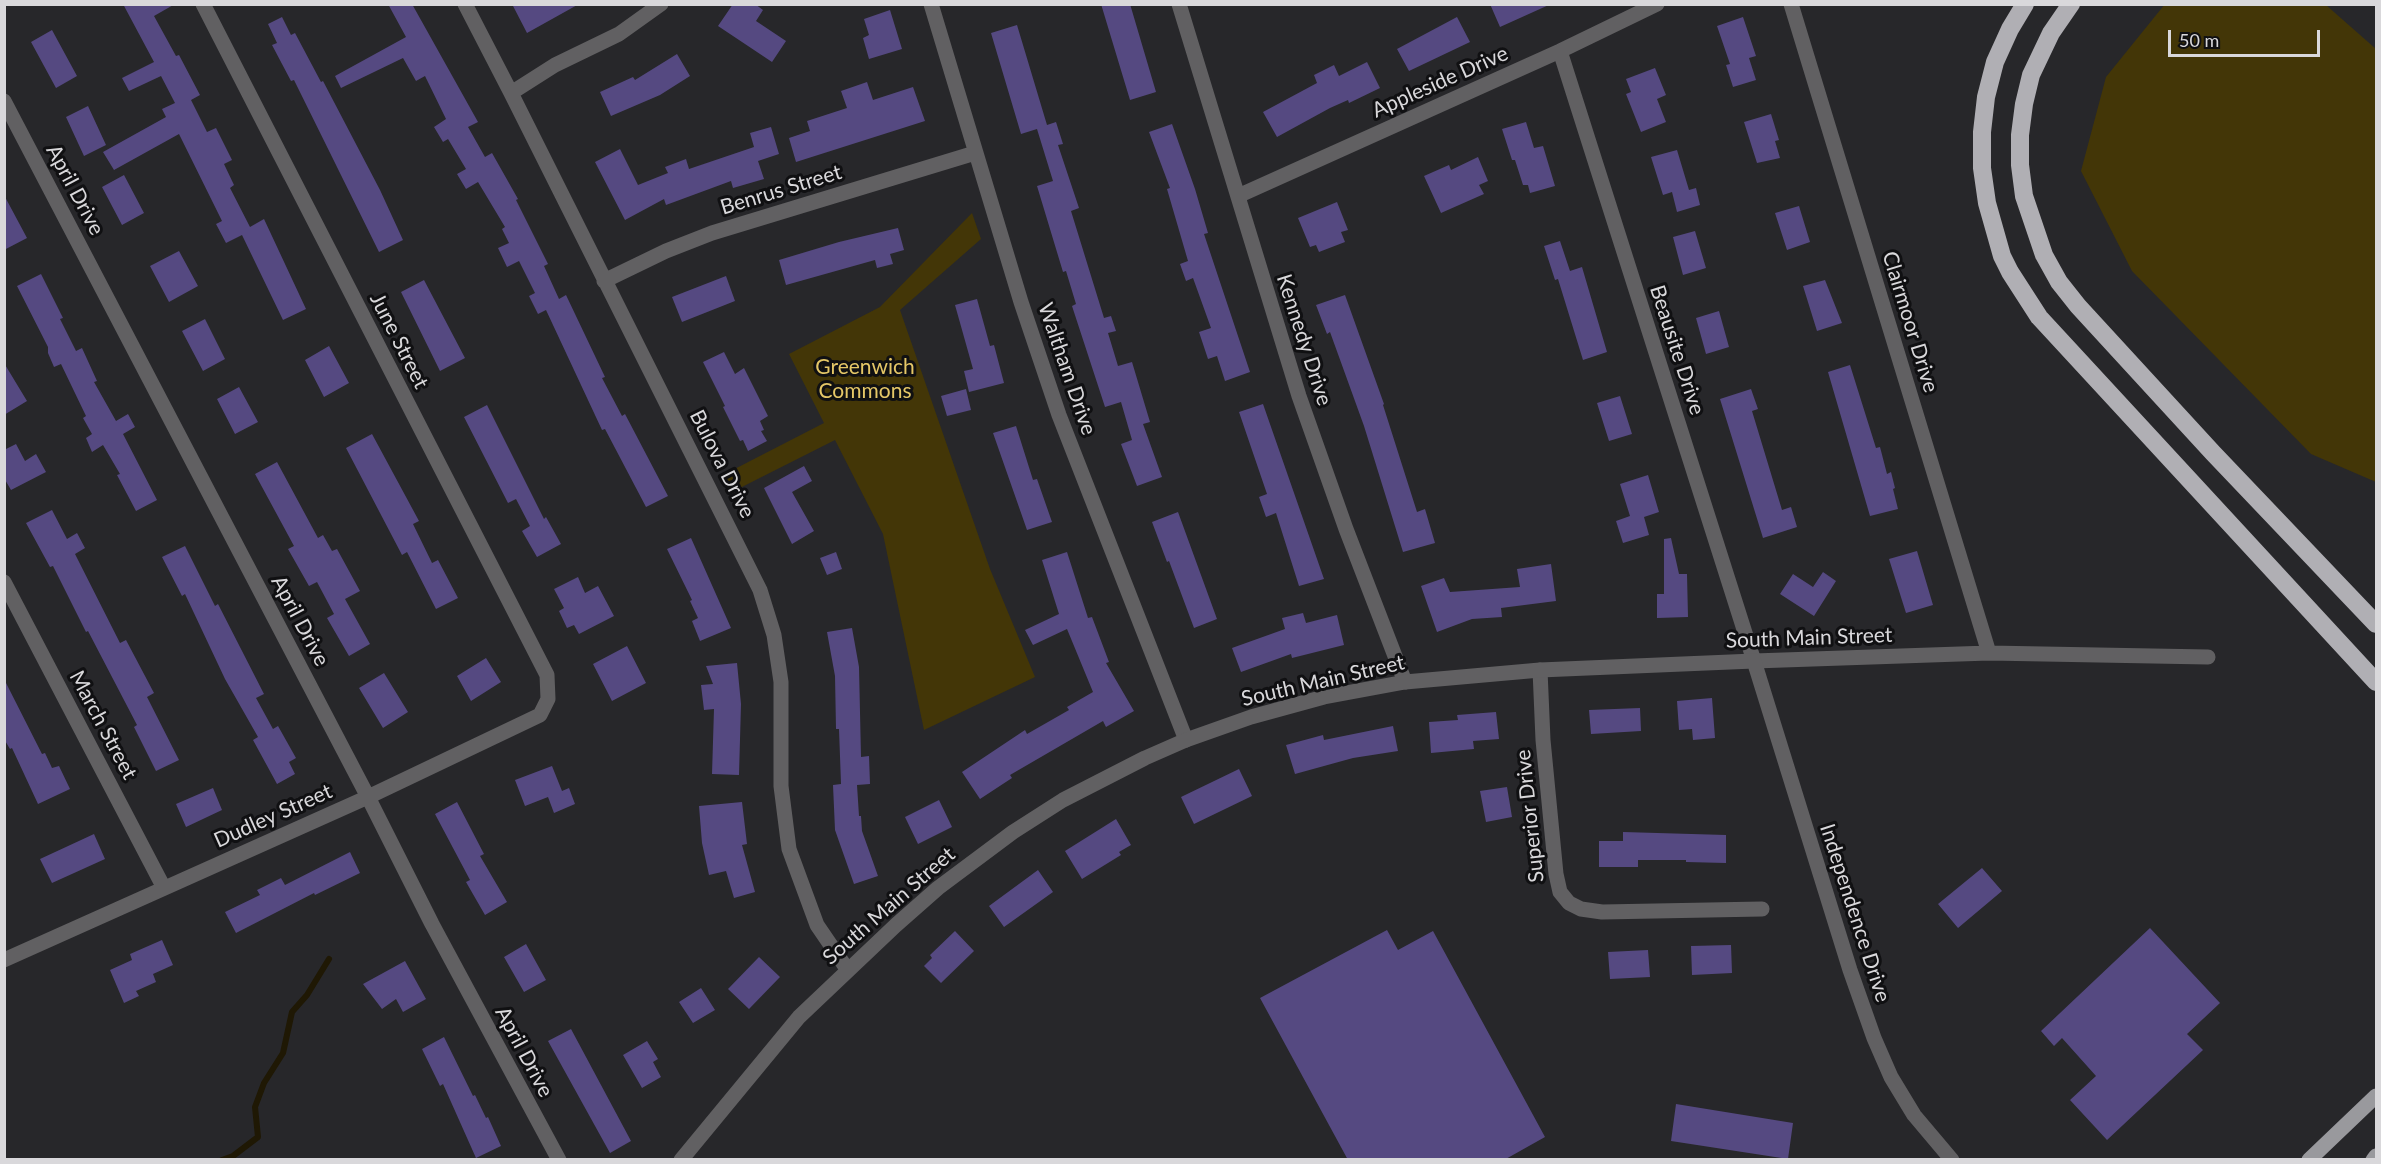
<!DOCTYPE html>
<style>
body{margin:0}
#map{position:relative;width:2381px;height:1164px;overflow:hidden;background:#27272a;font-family:Lato,sans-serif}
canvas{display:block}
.frame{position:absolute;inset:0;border:6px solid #d9d8db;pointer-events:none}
.scale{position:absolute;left:2168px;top:30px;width:152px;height:27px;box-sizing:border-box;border:3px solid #d9d8db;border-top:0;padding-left:8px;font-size:18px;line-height:21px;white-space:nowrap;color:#d9d8db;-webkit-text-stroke:4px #101012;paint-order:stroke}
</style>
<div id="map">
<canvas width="2381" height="1164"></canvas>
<div class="frame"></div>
<div class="scale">50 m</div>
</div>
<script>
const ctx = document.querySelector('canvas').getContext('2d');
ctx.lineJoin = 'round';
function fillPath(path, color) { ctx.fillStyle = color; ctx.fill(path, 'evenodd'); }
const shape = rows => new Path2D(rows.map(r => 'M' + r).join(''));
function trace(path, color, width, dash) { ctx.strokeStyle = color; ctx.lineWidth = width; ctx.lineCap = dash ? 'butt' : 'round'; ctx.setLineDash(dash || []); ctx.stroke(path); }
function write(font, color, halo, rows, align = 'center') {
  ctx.font = font + ' Lato,sans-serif'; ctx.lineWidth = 6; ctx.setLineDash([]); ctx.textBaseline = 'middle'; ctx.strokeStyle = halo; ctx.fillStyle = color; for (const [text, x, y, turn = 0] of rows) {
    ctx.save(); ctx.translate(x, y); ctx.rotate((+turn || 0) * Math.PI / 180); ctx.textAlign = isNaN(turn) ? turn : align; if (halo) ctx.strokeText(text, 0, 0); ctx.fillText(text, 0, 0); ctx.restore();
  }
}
const green = shape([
 [2165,4,2326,5,2376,49,2376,482,2311,454,2132,271,2081,171,2106,77],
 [972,213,981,239,900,310,990,569,1035,677,924,730,883,534,835,440,730,493,721,476,824,423,789,354,880,307]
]);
const stream = shape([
 [222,1160,233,1156,258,1137,255,1107,264,1083,283,1053,292,1012,307,995,329,959]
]);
const building = shape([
 [123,4,175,4,154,16,176,56,179,55,200,95,191,100,207,132,216,128,232,160,224,164,234,185,230,188,250,227,264,219,306,309,283,320,242,235,226,243,216,224,222,221,179,134,114,170,103,152,166,117,162,109,175,103,161,76,129,91,122,78,154,62],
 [388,4,412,4,478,122,468,127,485,157,492,153,518,199,516,200,548,264,544,266,559,299,566,295,605,377,602,378,622,416,625,414,668,496,646,507,605,429,602,430,546,310,538,314,529,296,535,293,519,261,507,267,498,248,509,243,502,229,505,227,478,182,466,189,457,174,466,169,448,139,443,142,434,127,446,119,425,76,416,81,403,58,341,88,335,76,406,37],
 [512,4,579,4,527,33],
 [733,4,755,4,763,10,756,21,786,41,772,62,718,26],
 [1101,4,1130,4,1156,92,1130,100],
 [1490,4,1551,4,1500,27],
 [890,10,902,49,869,59,863,38,869,35,864,19],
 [282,17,291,35,295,33,321,82,323,81,380,190,403,240,379,252,294,80,291,81,272,45,277,43,268,24],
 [1457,17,1470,42,1409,71,1397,49],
 [1743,17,1756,56,1749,58,1756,80,1733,87,1726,65,1730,64,1717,26],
 [1017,25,1047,125,1056,122,1063,144,1058,145,1079,208,1071,211,1104,318,1111,316,1116,331,1108,333,1118,366,1132,362,1150,422,1143,424,1162,477,1137,486,1121,444,1132,440,1121,402,1105,407,1072,306,1076,304,1066,271,1063,272,1037,186,1053,181,1037,129,1021,134,991,33],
 [52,30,77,76,56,88,31,42],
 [677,54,690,76,660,95,611,116,600,92,633,77,635,80],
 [1367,62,1380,88,1349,103,1348,100,1330,108,1277,137,1263,112,1317,83,1314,75,1334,65,1339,76],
 [1655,68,1666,95,1657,99,1666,122,1641,132,1626,94,1631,92,1626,79],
 [867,82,873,100,913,87,925,121,796,162,789,138,810,131,807,121,847,108,841,91],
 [88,106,106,145,84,156,66,117],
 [1771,114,1779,140,1775,141,1780,158,1757,163,1744,122],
 [1526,122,1534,148,1543,146,1555,186,1530,193,1528,185,1523,185,1515,160,1512,160,1502,129],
 [1172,124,1195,189,1208,233,1204,234,1250,372,1225,381,1217,356,1208,359,1199,332,1211,328,1193,278,1186,281,1180,264,1188,261,1167,189,1170,188,1149,132],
 [771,127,779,154,758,161,764,179,733,188,731,181,666,205,664,199,625,220,595,162,620,149,638,185,668,173,665,167,686,159,689,169,754,147,750,133],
 [1677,150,1689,190,1696,188,1700,205,1677,212,1672,192,1663,195,1651,157],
 [1478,157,1488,181,1479,185,1484,194,1441,213,1424,176,1449,165,1451,170],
 [124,175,144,213,122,225,102,187],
 [4,195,27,238,4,250],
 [1337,202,1348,230,1341,232,1345,242,1319,252,1316,245,1310,247,1298,218],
 [1799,206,1810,242,1787,250,1775,213],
 [898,228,904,250,890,254,893,264,877,268,875,260,786,285,779,260,839,242],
 [1695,231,1706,268,1683,275,1673,237],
 [1560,241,1570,271,1582,267,1607,352,1583,360,1558,279,1555,280,1544,246],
 [179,251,198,286,169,302,150,266],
 [41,274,63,318,60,319,76,351,82,348,97,381,94,382,116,421,128,414,135,427,123,434,157,500,136,511,117,475,120,474,103,445,92,452,86,438,92,434,83,418,86,416,61,364,54,367,48,353,48,347,17,286],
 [726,276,735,301,682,322,672,297],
 [424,280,465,358,440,371,401,292],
 [1825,280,1842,323,1817,331,1803,286],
 [1345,295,1384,404,1383,405,1417,512,1425,509,1435,543,1403,552,1364,426,1330,332,1327,334,1316,305],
 [977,299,990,346,994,345,1004,383,969,392,964,371,973,369,955,305],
 [1719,311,1729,347,1706,354,1696,318],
 [205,319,225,359,203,371,182,331],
 [329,346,349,383,324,397,305,360],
 [724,352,735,374,744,368,768,416,760,421,764,430,761,431,767,441,748,451,743,440,740,441,723,407,725,406,703,362],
 [4,363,27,401,4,415],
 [1850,365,1876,448,1880,447,1887,474,1891,472,1895,488,1893,489,1898,509,1870,516,1828,372],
 [239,387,258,422,235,434,217,399],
 [966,389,971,410,947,416,941,396],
 [1751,389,1758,409,1752,411,1782,510,1791,507,1797,527,1763,538,1720,399],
 [1620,396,1632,434,1609,441,1597,403],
 [1263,404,1324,579,1299,586,1276,513,1266,517,1259,497,1267,494,1239,412],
 [487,405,544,519,546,517,561,544,537,557,522,531,530,526,516,499,508,503,464,417],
 [1016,426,1033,480,1037,479,1052,522,1027,530,993,433],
 [372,434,419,521,413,524,432,563,438,560,458,598,436,609,407,552,402,555,346,448],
 [16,444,25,461,36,454,46,472,11,490,4,478,4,450],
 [277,462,318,538,323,535,332,551,337,549,360,591,345,599,370,644,349,656,327,618,334,614,317,582,309,586,288,549,294,546,255,474],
 [804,466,812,481,792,492,814,531,792,544,764,488],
 [1648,475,1659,512,1644,517,1649,535,1623,543,1616,521,1630,516,1620,484],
 [52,510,67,539,77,533,85,548,75,554,120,643,126,640,154,693,147,697,179,760,156,771,134,727,137,725,88,631,86,632,53,566,50,567,26,523],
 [1178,512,1217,619,1194,628,1169,561,1167,562,1152,522],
 [691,538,731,628,700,641,692,621,698,618,690,601,692,600,667,549],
 [1671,538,1679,574,1687,574,1688,617,1657,618,1657,594,1664,594,1664,539],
 [185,546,215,606,218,604,264,694,256,698,273,729,278,726,296,758,289,762,295,774,277,784,253,740,258,737,225,679,185,594,182,596,162,557],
 [1917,551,1933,605,1906,613,1889,559],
 [836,552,842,569,827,575,820,558],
 [1067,552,1088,618,1092,617,1109,662,1106,663,1134,711,1106,727,1103,721,1010,775,1012,778,980,799,962,772,1025,730,1027,734,1069,710,1067,707,1093,692,1067,629,1033,645,1025,630,1059,614,1042,560],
 [1551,564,1556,601,1501,608,1502,617,1472,619,1437,632,1421,586,1444,578,1450,592,1520,587,1517,569],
 [1823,572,1836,581,1814,616,1780,594,1793,574,1813,587],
 [578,577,585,593,598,586,614,616,579,634,574,625,567,628,559,611,564,608,554,589],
 [1303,613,1306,623,1337,615,1344,645,1292,658,1291,654,1241,672,1232,648,1285,629,1282,618],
 [852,628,859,667,861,757,869,756,870,784,857,785,859,816,861,816,862,831,878,876,854,884,835,830,833,785,841,784,839,729,836,729,835,676,827,632],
 [627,646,646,683,612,701,593,664],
 [486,658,501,682,471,701,457,676],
 [737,663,741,704,739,775,712,774,714,709,704,710,701,685,713,684,706,666],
 [384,673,408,712,383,728,359,688],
 [4,679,42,754,45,753,52,768,59,766,70,789,38,804,12,748,10,749,4,739],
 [1712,698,1715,738,1693,740,1692,729,1679,730,1677,701],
 [1640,708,1641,731,1591,734,1589,710],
 [1496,712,1499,739,1473,741,1474,749,1431,753,1429,722,1458,720,1457,715],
 [1393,726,1398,751,1353,758,1295,774,1286,745,1323,735,1324,740],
 [552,766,562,791,569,788,575,804,554,813,548,797,525,806,515,780],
 [1239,769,1252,796,1194,824,1181,797],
 [1507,787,1512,817,1486,822,1480,791],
 [213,788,222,810,186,827,176,804],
 [939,800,952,827,918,844,905,817],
 [457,802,484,854,480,856,507,902,485,915,466,882,470,880,435,814],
 [742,802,747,844,742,845,755,892,734,898,726,871,709,875,702,843,699,806],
 [1116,819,1131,845,1119,852,1121,855,1082,879,1065,851],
 [1623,832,1726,835,1726,863,1686,862,1686,860,1638,860,1638,867,1599,867,1599,841,1623,841],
 [94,834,105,859,52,883,40,859],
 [350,852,360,873,315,895,314,893,236,933,225,912,260,895,257,890,281,878,285,885],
 [1982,868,2002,891,1958,928,1938,904],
 [1038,870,1053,892,1004,927,989,906],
 [2150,928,2220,1003,2187,1034,2203,1050,2107,1140,2070,1100,2096,1076,2062,1038,2054,1046,2041,1031],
 [1387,930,1398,950,1433,931,1545,1137,1504,1160,1348,1160,1260,998],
 [955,931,974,951,941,983,924,966,932,958,930,955],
 [162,940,173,965,153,974,156,982,136,991,139,996,124,1003,110,970,132,960,130,954],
 [526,944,546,980,524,992,504,957],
 [1731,945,1732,973,1692,975,1691,946],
 [1648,950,1650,977,1610,979,1608,952],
 [759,957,780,977,749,1009,728,989],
 [405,961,426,999,403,1012,396,999,382,1009,363,984],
 [701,988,715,1010,693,1023,679,1002],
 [571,1029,631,1141,610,1153,548,1041],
 [444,1037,473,1096,475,1095,486,1118,488,1117,501,1146,476,1158,443,1084,440,1086,422,1049],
 [647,1041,658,1059,653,1062,661,1077,642,1088,623,1055],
 [1676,1104,1793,1123,1788,1159,1671,1141]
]);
const minor = shape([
 [465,4,511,93,760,590,774,635,781,682,781,786,789,849,817,925,847,969],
 [931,4,1021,302,1059,415,1186,740],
 [1179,4,1299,396,1346,529,1405,682],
 [1791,4,1989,653],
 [1560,51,1754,661,1989,653,2208,657],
 [511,93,555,65,619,34,661,4],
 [4,101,368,797,432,924,559,1160],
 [1238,196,1560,51,1657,4],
 [604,281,666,251,712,233,975,153],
 [4,582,164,888],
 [1540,670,1543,740,1556,874,1560,892,1569,903,1581,909,1602,912,1762,909],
 [4,960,368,797,540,715,548,699,547,675,203,4]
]);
const tertiary = shape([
 [681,1160,799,1017,896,925,938,888,1013,832,1063,800,1145,758,1186,740,1251,717,1324,697,1405,682,1540,670,1754,661,1850,970,1874,1038,1891,1077,1914,1115,1952,1160]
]);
const primary = shape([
 [2309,1160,2376,1096],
 [2373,1160,2376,1156]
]);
const motorway = shape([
 [2025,4,2010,29,1995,62,1986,97,1982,132,1982,168,1987,203,2002,256,2010,272,2039,317,2376,682],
 [2071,4,2051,33,2031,75,2024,104,2020,135,2020,165,2024,196,2044,255,2059,282,2078,306,2213,453,2376,624]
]);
const streetNames = [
 ["Appleside Drive",1440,82,-24],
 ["April Drive",75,190,62],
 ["Benrus Street",781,190,-17],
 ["Clairmoor Drive",1910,322,73],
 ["Kennedy Drive",1304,340,72],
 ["June Street",399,341,63],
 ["Beausite Drive",1677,350,72],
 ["Waltham Drive",1067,369,71],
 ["Bulova Drive",722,464,63],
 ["April Drive",300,621,62],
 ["South Main Street",1809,638,-2],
 ["South Main Street",1323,681,-13],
 ["March Street",103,725,62],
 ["Dudley Street",273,816,-24],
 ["Superior Drive",1530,816,-96],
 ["South Main Street",889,906,-41],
 ["Independence Drive",1855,913,72],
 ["April Drive",524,1052,62]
];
const parkNames = [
 ["Greenwich",865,367],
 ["Commons",865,391]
];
fillPath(green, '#433607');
trace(stream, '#1f1804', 6);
fillPath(building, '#554981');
trace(minor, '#616062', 15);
trace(tertiary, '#616062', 15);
trace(primary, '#99999d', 15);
trace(motorway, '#b0afb4', 18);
write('21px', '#d9d8db', '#101012', streetNames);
write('21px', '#e5c767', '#101012', parkNames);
</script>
